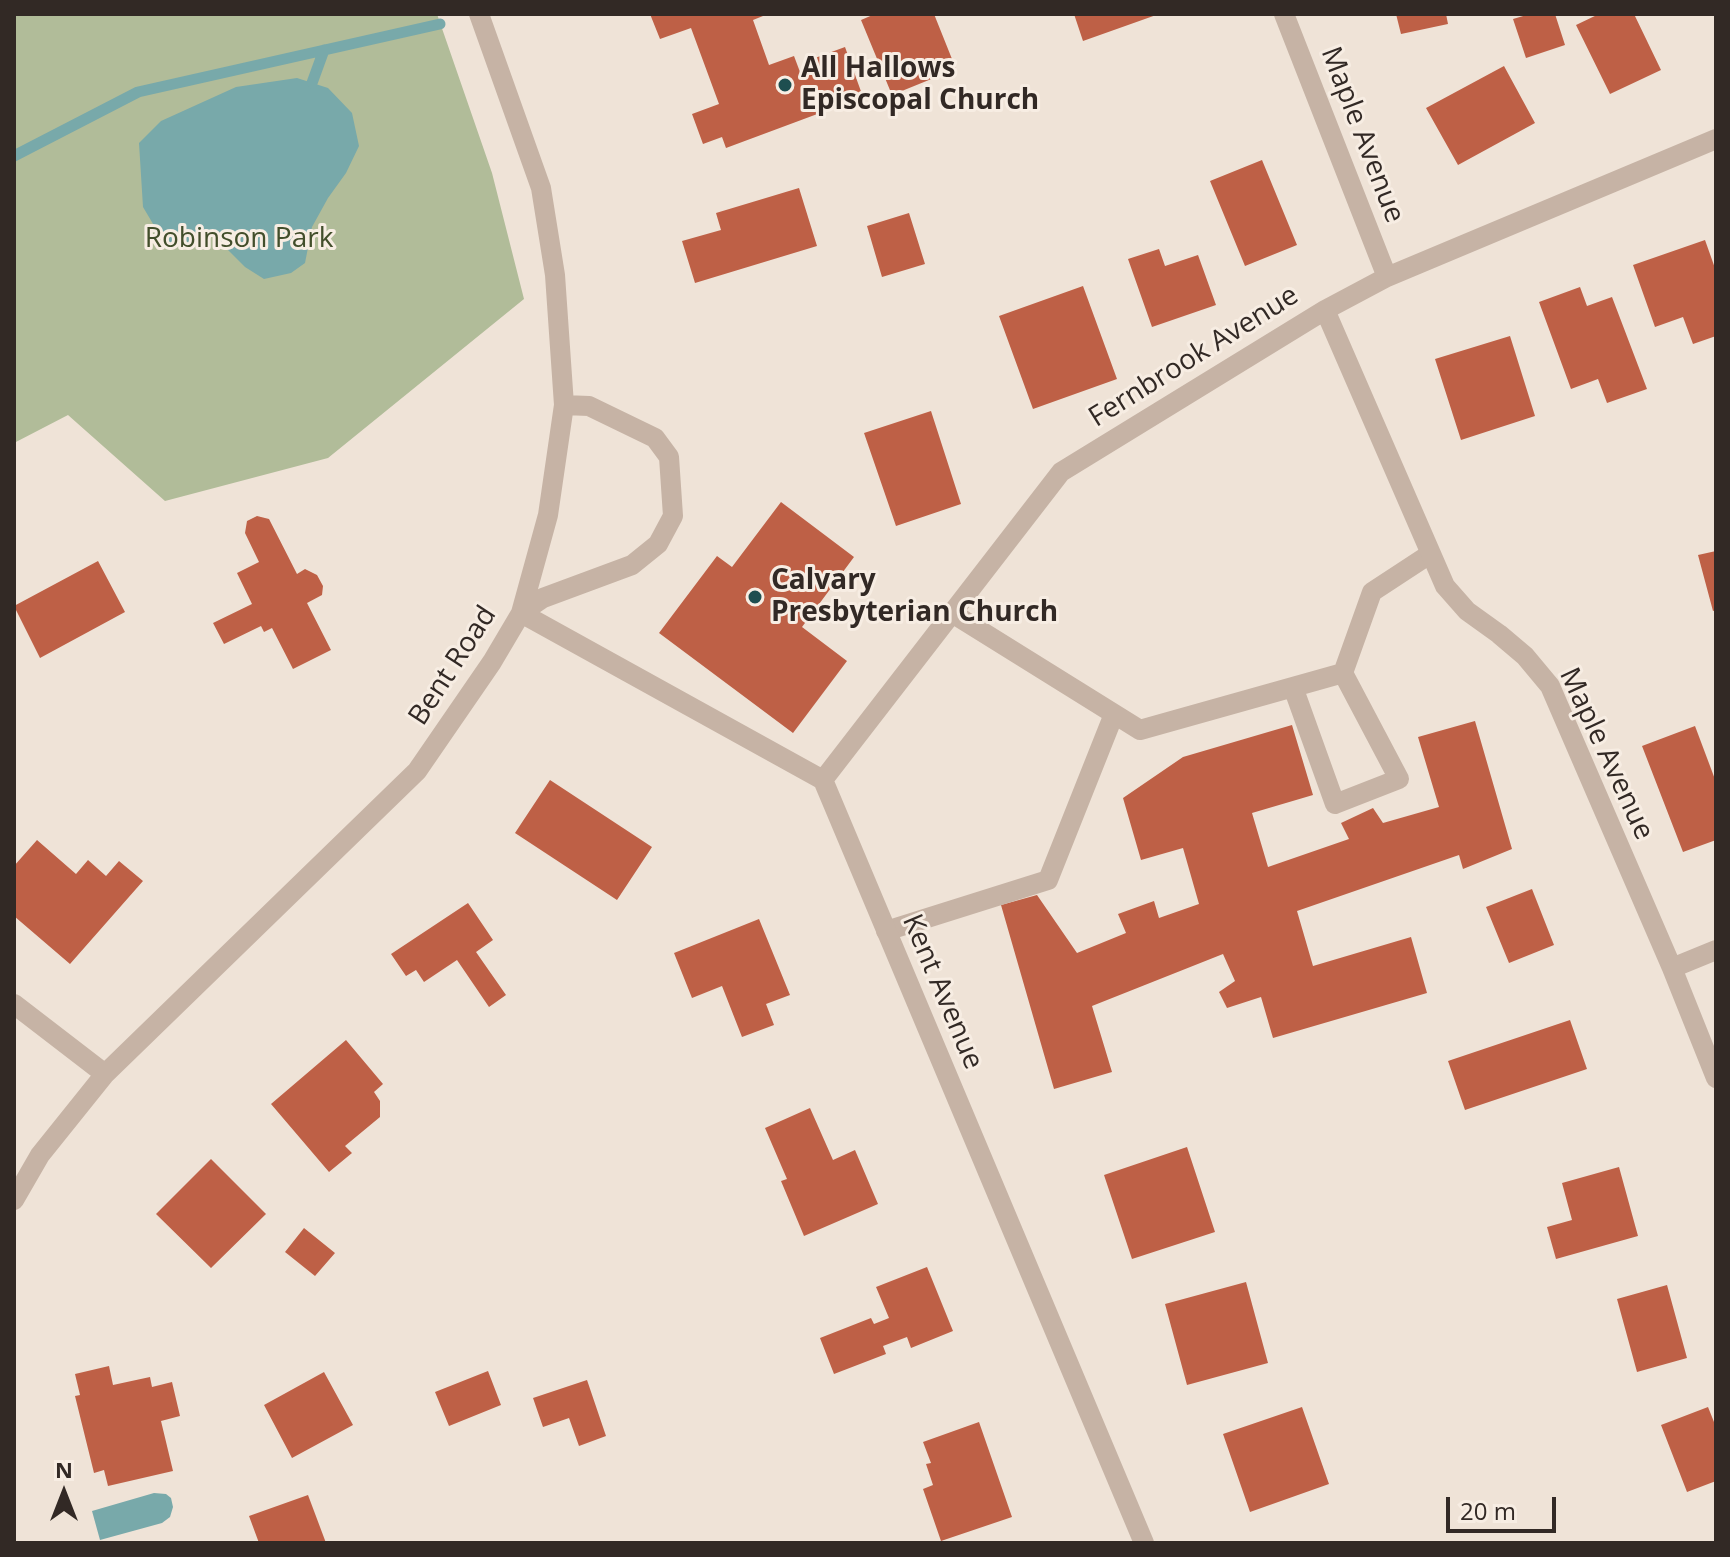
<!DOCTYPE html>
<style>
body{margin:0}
#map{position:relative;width:1730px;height:1557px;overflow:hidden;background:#efe3d7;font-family:"Open Sans",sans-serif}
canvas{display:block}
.frame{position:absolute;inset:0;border:16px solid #322925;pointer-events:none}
.north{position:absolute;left:24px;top:1453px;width:80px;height:80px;-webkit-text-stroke:6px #f7ede3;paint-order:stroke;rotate:0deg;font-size:22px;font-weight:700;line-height:32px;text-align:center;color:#322925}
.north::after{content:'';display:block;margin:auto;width:28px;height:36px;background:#322925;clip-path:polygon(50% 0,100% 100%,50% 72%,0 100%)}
.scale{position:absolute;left:1446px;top:1497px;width:110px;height:36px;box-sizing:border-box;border:4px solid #322925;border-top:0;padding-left:10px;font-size:24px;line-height:28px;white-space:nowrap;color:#322925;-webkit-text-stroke:6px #f7ede3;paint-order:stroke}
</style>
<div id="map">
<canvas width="1730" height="1557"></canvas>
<div class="frame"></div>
<div class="north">N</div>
<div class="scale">20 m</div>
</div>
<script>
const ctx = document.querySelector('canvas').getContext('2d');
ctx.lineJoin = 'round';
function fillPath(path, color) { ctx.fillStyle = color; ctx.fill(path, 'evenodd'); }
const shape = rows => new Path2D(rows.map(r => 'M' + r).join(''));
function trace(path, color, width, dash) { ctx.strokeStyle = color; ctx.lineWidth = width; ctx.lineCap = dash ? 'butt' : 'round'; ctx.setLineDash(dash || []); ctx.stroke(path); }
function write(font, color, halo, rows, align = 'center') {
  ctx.font = font + ' "Open Sans",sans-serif'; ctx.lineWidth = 6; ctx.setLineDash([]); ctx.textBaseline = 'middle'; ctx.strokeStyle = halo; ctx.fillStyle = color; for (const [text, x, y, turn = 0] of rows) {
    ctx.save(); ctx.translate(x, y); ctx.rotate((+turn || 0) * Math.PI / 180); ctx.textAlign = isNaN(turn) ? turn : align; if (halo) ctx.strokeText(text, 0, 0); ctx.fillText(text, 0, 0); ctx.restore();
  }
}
const green = shape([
 [14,14,437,14,492,173,524,299,328,458,165,501,68,415,14,443]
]);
const water = shape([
 [297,78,328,88,352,113,359,146,346,173,328,198,312,227,305,263,291,273,264,279,245,267,212,234,186,248,165,244,143,207,139,143,161,121,236,87],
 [154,1493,166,1494,171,1498,173,1507,170,1517,162,1523,100,1540,92,1511]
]);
const stream = shape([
 [312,83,324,50],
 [14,156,138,92,440,24]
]);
const building = shape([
 [650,14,768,14,753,20,769,65,794,56,800,72,818,66,815,58,845,47,863,97,726,148,722,137,703,144,692,114,719,104,691,28,660,39],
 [875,14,934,14,956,69,892,95,861,20],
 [1074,14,1159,14,1083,41],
 [1396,14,1446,14,1448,24,1401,34],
 [1530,14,1555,14,1565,45,1526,58,1513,19],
 [1599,14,1634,14,1661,70,1610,94,1576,25],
 [1504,66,1535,123,1458,165,1426,108],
 [1262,160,1297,245,1245,266,1210,181],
 [799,188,817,246,695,283,682,241,721,230,716,213],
 [909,213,925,264,882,277,867,226],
 [1705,240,1716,271,1716,336,1693,344,1683,317,1655,327,1633,265],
 [1159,249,1165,266,1198,255,1216,305,1152,327,1128,259],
 [1083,286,1117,379,1033,409,999,316],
 [1580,287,1587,306,1612,297,1647,389,1607,403,1598,379,1571,389,1539,302],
 [1510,336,1535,416,1461,440,1435,359],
 [931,411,961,504,896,526,864,433],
 [781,502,854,557,802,627,847,661,793,733,659,633,717,556,732,567],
 [257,516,269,519,297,574,305,569,317,575,323,586,322,595,307,603,331,650,293,669,272,628,264,632,261,626,224,644,213,623,252,604,237,573,259,562,245,533,247,521],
 [1716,551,1716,610,1713,611,1698,555],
 [98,561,125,612,40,658,14,606],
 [1475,721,1512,849,1463,869,1459,855,1297,911,1313,966,1411,937,1427,993,1273,1038,1261,997,1227,1008,1219,992,1235,981,1223,954,1092,1006,1112,1072,1054,1089,1001,905,1037,895,1077,953,1126,933,1118,914,1154,901,1159,918,1199,904,1183,848,1141,860,1123,798,1183,757,1292,725,1313,795,1252,813,1268,867,1349,839,1341,823,1373,808,1383,823,1439,807,1418,737],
 [1695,726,1716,782,1716,840,1683,852,1642,746],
 [550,780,652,847,617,900,515,833],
 [37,840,76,874,88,860,106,876,119,861,143,881,70,964,14,916,14,902,16,899,14,897,14,866],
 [1532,889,1554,945,1509,963,1486,907],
 [468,903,493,940,476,952,506,995,489,1007,457,960,424,982,416,970,406,976,391,954],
 [759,919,790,995,766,1004,774,1025,742,1037,722,986,692,998,674,953],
 [1570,1020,1587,1069,1465,1110,1448,1061],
 [346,1040,383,1084,374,1092,380,1101,380,1117,345,1146,352,1153,329,1172,271,1104],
 [810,1108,833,1160,855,1150,878,1204,804,1236,781,1181,787,1179,765,1128],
 [1187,1147,1215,1232,1132,1259,1104,1175],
 [211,1159,266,1214,211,1268,156,1214],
 [1619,1167,1638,1236,1556,1259,1547,1227,1572,1220,1562,1183],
 [304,1228,335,1253,315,1276,285,1252],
 [927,1267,953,1331,911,1348,907,1337,883,1346,886,1354,834,1374,820,1338,871,1318,874,1324,889,1318,876,1287],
 [1246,1282,1268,1363,1187,1385,1165,1304],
 [1667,1285,1687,1358,1637,1372,1617,1299],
 [109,1366,113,1385,150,1377,152,1387,172,1382,180,1416,161,1421,173,1471,108,1486,104,1470,94,1473,75,1396,80,1395,75,1374],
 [488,1371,501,1405,449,1426,435,1392],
 [324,1372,353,1425,292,1458,264,1405],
 [587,1380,606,1436,579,1446,569,1418,543,1427,533,1398],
 [1302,1407,1329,1484,1250,1512,1223,1434],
 [1708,1407,1716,1427,1716,1481,1687,1492,1661,1425],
 [979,1422,1012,1517,941,1541,923,1489,933,1485,926,1464,931,1463,923,1442],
 [308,1495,326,1543,259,1543,249,1516]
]);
const lane = shape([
 [952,613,1140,730,1343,673,1372,592,1430,554],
 [1293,687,1335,804,1399,779,1343,673],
 [886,931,1048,880,1114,714]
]);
const street = shape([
 [1284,14,1387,277],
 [1325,310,1445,586,1467,611,1499,634,1525,656,1550,686,1672,968,1716,1078],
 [564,405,589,406,655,438,669,457,673,516,658,544,632,565,543,598,521,613,823,780,1144,1543],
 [823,780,1061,472,1325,310,1387,277,1716,139],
 [1672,968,1716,950],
 [14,1004,105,1074],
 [14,1200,40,1155,105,1074,417,771,492,662,521,613,548,515,564,405,555,275,541,188,479,14]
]);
const markers = [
 [785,85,8,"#1e4e50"],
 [755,597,8,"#1e4e50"]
];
const poiNames = [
 ["All Hallows",801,69],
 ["Episcopal Church",801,101],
 ["Calvary",771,581],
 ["Presbyterian Church",771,613]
];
const streetNames = [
 ["Maple Avenue",1362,135,69],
 ["Fernbrook Avenue",1194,357,-32],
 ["Bent Road",453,666,-57],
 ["Maple Avenue",1606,754,65],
 ["Kent Avenue",942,992,67]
];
const parkNames = [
 ["Robinson Park",239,239]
];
fillPath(green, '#b1bc99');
fillPath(water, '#78a9aa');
trace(stream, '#78a9aa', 11);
fillPath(building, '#be6046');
trace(lane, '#c6b3a5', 20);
trace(street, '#c6b3a5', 20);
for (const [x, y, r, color] of markers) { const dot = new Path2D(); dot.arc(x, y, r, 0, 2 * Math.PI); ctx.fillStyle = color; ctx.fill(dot); trace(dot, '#f7ede3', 3); }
write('bold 28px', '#322925', '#f7ede3', poiNames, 'left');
write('28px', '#322925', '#f7ede3', streetNames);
write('28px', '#424e2b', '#f7ede3', parkNames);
</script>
